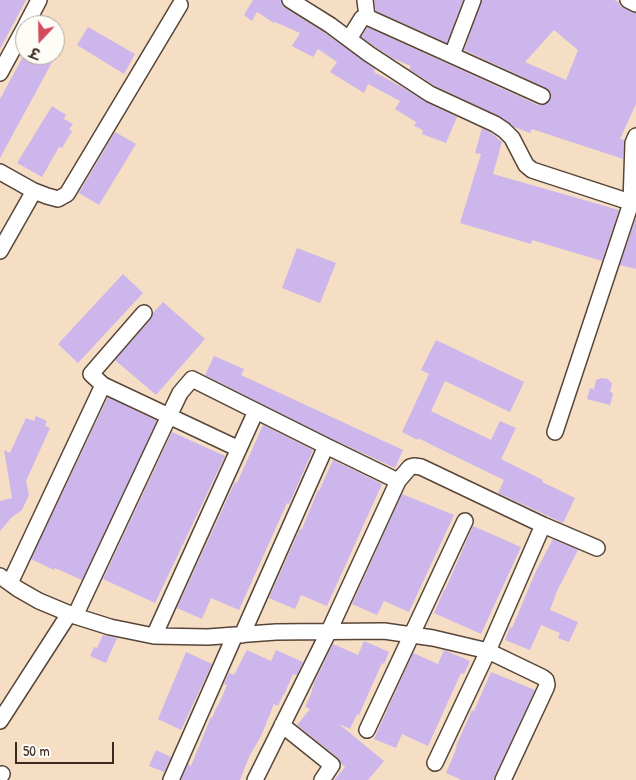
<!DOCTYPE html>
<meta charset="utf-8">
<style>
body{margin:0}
#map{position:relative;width:636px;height:780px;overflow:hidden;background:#f5dec4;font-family:"Patrick Hand","Playpen Sans Deva",sans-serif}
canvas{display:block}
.north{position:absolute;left:15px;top:15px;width:50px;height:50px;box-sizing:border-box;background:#fdfcf7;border:1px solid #afa8a0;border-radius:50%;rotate:201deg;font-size:14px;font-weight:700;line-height:20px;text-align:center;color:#3b2a1e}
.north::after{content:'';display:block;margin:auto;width:18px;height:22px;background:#d1495b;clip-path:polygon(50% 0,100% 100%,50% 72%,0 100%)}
.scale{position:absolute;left:15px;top:742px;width:99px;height:22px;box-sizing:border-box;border:2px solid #3b2a1e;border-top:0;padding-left:6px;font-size:15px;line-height:18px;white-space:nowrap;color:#3b2a1e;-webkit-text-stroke:4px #fdfcf7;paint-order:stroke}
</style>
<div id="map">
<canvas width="636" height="780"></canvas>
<div class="north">उ</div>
<div class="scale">50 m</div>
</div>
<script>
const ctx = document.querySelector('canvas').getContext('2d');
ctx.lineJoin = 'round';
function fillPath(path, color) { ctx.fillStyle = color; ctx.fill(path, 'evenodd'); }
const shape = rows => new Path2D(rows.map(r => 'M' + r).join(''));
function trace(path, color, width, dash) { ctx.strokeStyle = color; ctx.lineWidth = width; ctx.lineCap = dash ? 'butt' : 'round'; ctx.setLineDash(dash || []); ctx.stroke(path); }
const building = shape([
 [0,0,26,0,0,49],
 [253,0,281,0,282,5,285,8,325,33,375,69,374,72,402,87,426,102,457,117,446,143,422,134,423,130,414,126,416,122,395,109,400,101,368,84,364,93,330,72,337,62,318,49,313,57,292,46,300,33,275,22,274,23,257,12,252,21,244,15],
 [374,0,463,0,447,43,376,11],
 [482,0,614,0,619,2,620,6,624,8,636,13,636,104,620,139,624,140,623,159,532,129,530,133,514,127,499,116,435,86,409,69,411,66,392,58,361,37,367,27,538,105,542,105,547,104,550,100,551,96,550,91,546,88,464,50],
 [554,30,578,50,566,80,525,62],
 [88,27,135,54,124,74,77,45],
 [25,53,25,55,56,55,0,158,0,99],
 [52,106,66,115,64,119,73,124,69,129,72,131,62,148,59,147,42,177,17,163],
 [482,128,490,132,502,142,493,174,619,210,602,261,532,240,531,244,460,223,481,154,475,153],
 [115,132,136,144,99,205,79,193],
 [636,218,636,269,620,265],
 [297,248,336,263,320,303,282,288],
 [123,274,143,293,78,363,58,344],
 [163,302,205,339,156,395,115,360,151,319,153,313],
 [436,340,524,382,510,412,445,381,431,411,491,440,500,421,516,428,501,459,543,480,542,482,575,498,563,523,498,493,504,480,442,450,418,438,418,440,402,432,429,374,421,370],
 [214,356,244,369,241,375,403,450,395,468,330,438,205,375],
 [602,378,608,379,612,384,610,391,613,394,610,405,587,399,590,388,594,389,596,380],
 [108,397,157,421,82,580,55,568,54,570,31,559],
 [36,416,47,421,45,426,50,428,26,481,29,495,22,510,11,518,0,531,0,501,12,498,4,450,10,453,26,418,34,421],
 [263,425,313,450,289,504,287,503,239,610,211,598,202,619,177,608,235,482,237,483],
 [172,432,225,456,155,603,103,579],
 [333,460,382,484,327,606,301,595,295,609,269,598,294,542,300,529,302,529,318,490,319,491],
 [402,494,454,515,409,612,384,601,377,615,352,604],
 [473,526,521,547,481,634,434,613,444,590,445,590],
 [553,539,578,550,557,591,550,610,578,622,569,642,558,638,560,633,541,625,530,650,505,640,510,627,512,628,536,571],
 [103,635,117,638,106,663,90,656,94,647,97,648],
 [364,641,389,652,384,664,382,663,359,715,357,714,350,729,339,724,384,761,368,780,334,780,345,767,341,763,338,758,297,725,310,709,305,707,311,694,314,683,333,644,358,655],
 [247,650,271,661,276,650,303,662,297,675,293,674,284,695,283,695,278,706,274,704,261,736,249,757,240,780,181,780,188,764,191,766,211,717,212,718,217,706,218,706,227,685,224,684,229,673,234,675],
 [444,650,470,661,464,674,461,673,428,746,402,734,396,748,374,739,413,653,438,664],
 [186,652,212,664,181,730,158,719],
 [491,672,535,690,493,780,462,780,446,773,457,747,456,746,461,735,472,710,474,711],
 [156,750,171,757,164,772,149,766]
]);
const minor = shape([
 [290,0,330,25,369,54,430,94,495,124,504,130,512,138,526,165,532,170,636,204],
 [365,0,367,17],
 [628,0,636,4],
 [26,25,39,0],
 [349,39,362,18,367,17,542,96],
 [452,55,473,0],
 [0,73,25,27],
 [0,172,34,191,47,196,58,199,67,194,180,5],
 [0,251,34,191],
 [103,385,91,374,144,313],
 [555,432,631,203,633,143,636,136],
 [543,525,597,548],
 [0,576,18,589,39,601,75,616,110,627,154,636,208,637,276,632,384,631,433,638,488,651,542,677,546,680,547,685,546,688,503,780],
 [10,583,103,385,239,449],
 [75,616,169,416,180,393,192,379,326,446],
 [242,635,326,446,398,481],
 [154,636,256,411],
 [0,721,69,614],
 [282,725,332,765,322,780],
 [367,730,465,521],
 [0,777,2,774],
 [171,780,235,635],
 [255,780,329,631,398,481,410,467,414,466,421,467,543,525,488,651,435,763]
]);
fillPath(building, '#cdb6eb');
trace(minor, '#574537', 18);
trace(minor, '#fff', 15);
</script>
